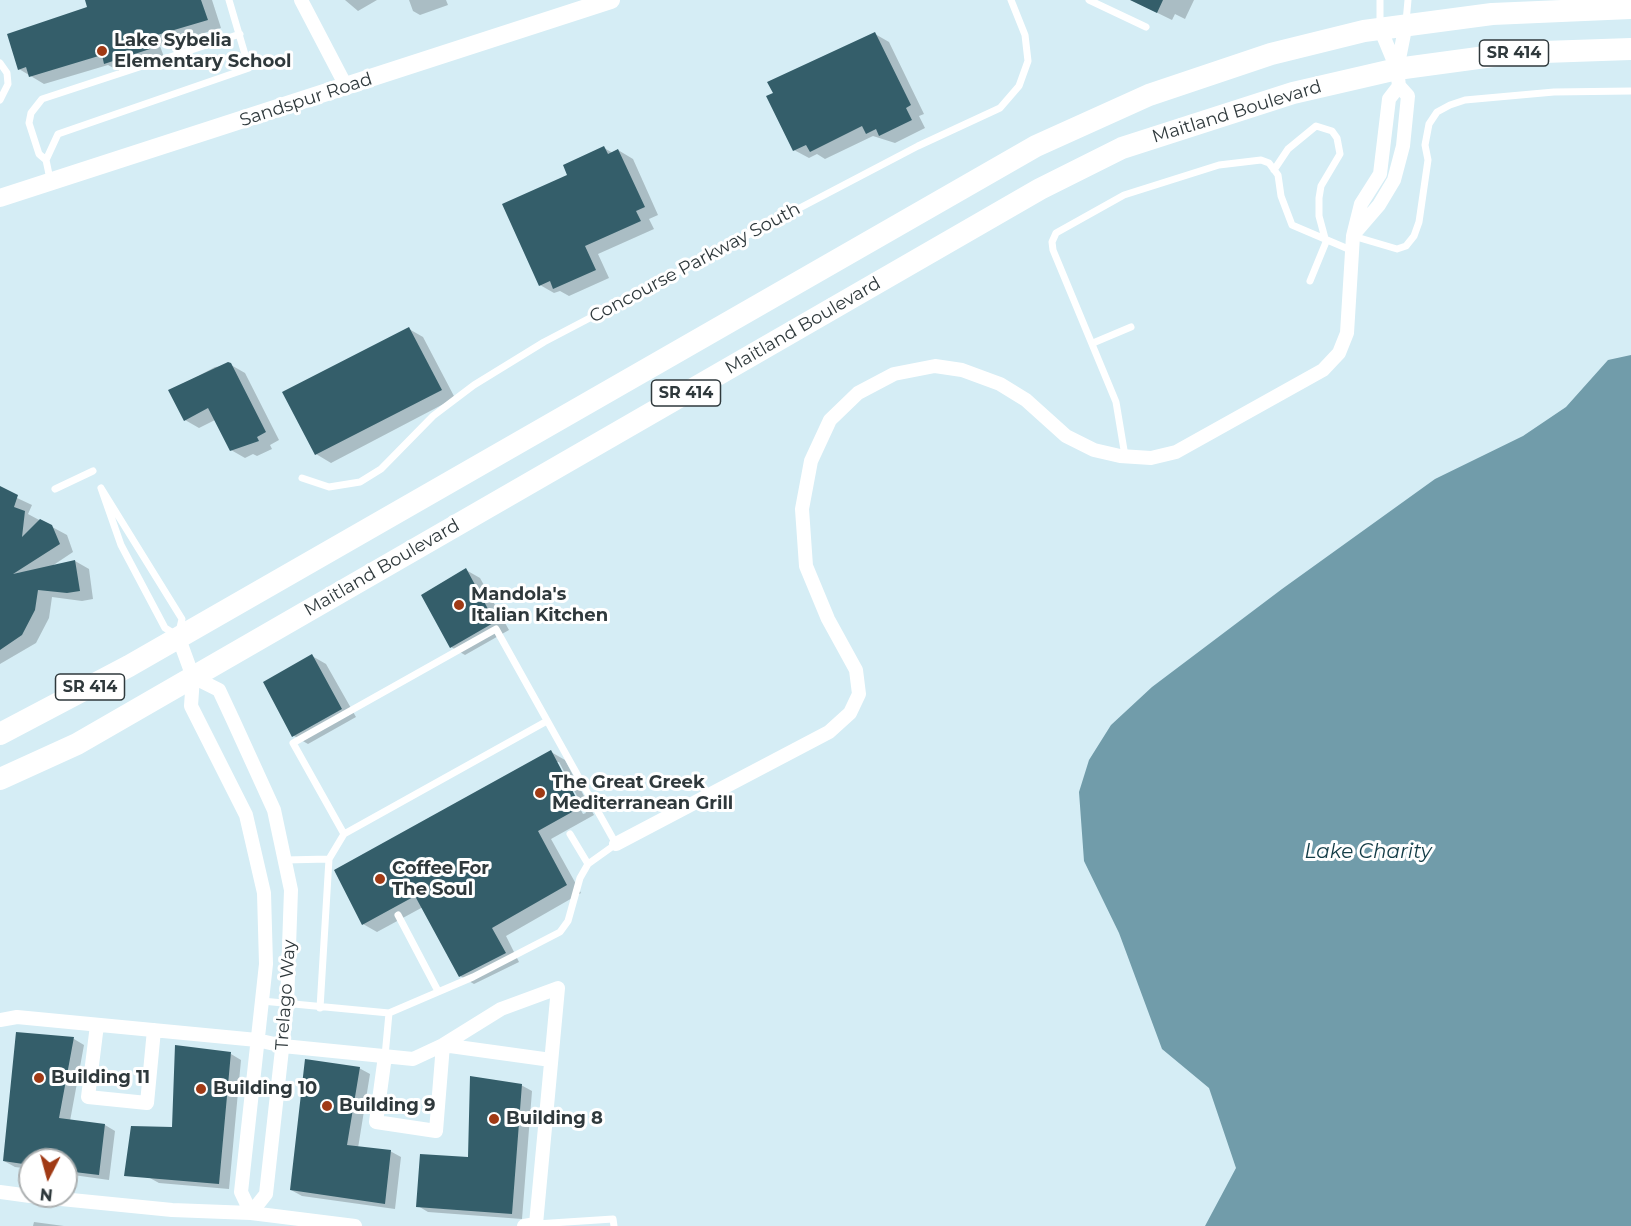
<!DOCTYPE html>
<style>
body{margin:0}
#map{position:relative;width:1631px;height:1226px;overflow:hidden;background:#d5edf5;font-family:Montserrat,sans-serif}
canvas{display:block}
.north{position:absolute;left:18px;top:1148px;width:60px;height:60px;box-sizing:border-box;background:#fff;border:2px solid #acb0b1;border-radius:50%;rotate:186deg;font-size:16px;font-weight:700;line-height:24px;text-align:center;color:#2f393c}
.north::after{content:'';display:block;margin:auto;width:21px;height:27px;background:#a03a15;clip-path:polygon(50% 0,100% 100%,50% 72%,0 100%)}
</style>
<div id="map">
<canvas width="1631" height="1226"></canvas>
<div class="north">N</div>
</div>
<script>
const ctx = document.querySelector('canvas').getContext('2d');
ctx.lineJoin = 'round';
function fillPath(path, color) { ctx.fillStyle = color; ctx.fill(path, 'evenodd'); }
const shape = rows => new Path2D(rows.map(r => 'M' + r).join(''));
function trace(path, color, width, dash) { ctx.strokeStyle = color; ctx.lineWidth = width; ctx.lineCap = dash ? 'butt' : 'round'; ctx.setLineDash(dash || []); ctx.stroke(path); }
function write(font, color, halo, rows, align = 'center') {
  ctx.font = font + ' Montserrat,sans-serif'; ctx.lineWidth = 6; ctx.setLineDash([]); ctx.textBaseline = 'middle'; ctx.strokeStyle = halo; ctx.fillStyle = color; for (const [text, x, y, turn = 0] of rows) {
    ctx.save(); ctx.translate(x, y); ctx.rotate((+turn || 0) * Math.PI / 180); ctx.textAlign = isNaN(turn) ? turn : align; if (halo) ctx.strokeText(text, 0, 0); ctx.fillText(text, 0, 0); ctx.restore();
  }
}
const water = shape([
 [1631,355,1631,1226,1205,1226,1236,1168,1209,1088,1162,1049,1119,933,1084,861,1079,792,1089,760,1111,725,1152,687,1282,589,1435,479,1523,436,1566,407,1608,360]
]);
const shadow = shape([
 [86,0,212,0,221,28,160,46,164,57,119,71,108,65,44,84,19,69,89,8],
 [345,0,377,0,358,11],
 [409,0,446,0,448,5,420,15,413,11],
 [1131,0,1194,0,1185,19,1175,14,1172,20],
 [875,34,889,42,924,114,919,116,925,128,895,143,873,136,825,159,817,154,809,158,794,150],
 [604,148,613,153,618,150,633,159,658,215,649,219,654,229,598,254,609,278,569,296,560,291,554,293,540,285,569,176],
 [409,329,423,337,455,398,331,463,316,454,284,393],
 [231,365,245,373,279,440,270,445,272,449,257,456,253,454,245,458,231,450,215,420,199,428,185,420,170,391,215,367],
 [0,490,32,505,28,514,67,535,73,552,52,566,75,561,89,569,93,599,82,601,52,597,49,618,36,643,0,664],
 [466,570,480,578,509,630,465,655,451,647],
 [312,656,326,664,356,717,308,744,294,736],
 [551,752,565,760,594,815,551,839,581,893,506,936,519,962,474,984,460,976,423,907,377,932,363,924,335,871],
 [555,762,559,762,586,813,583,814],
 [18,1033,74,1039,84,1045,70,1121,105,1125,115,1131,109,1180,66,1174,66,1160,30,1160,30,1169,15,1167,4,1161],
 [231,1054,241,1060,229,1189,159,1183,148,1177,173,1128],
 [359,1068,370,1074,358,1148,390,1151,401,1157,395,1209,302,1196,291,1190],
 [521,1085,532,1091,522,1219,428,1212,418,1206,470,1159],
 [34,1222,64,1226,33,1226]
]);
const building = shape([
 [85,0,201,0,208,20,147,38,150,49,104,64,102,55,29,77,26,67,18,70,7,34,87,7],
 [1130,0,1163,0,1157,13],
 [875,32,911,105,906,108,912,120,879,136,876,129,866,134,862,126,810,152,806,145,793,151,766,96,773,93,767,82],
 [604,146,608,154,618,149,645,207,636,211,641,221,585,246,596,270,553,289,550,281,539,286,502,204,567,175,563,165],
 [409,327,442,390,315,455,282,392],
 [228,362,231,363,266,432,257,437,259,441,230,451,208,408,184,421,168,390],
 [0,486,18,495,14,507,25,511,22,537,40,519,52,525,60,544,13,574,75,560,80,591,67,593,38,590,35,610,22,635,0,650],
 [466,568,495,622,450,648,421,595],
 [312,654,342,709,292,737,263,682],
 [551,750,581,807,538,831,567,885,492,928,506,953,459,977,415,896,362,925,334,870],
 [16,1032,74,1037,59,1118,105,1124,99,1175,66,1171,66,1160,30,1160,30,1165,3,1161],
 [175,1045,231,1052,219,1184,124,1176,131,1126,172,1127],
 [305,1059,360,1067,347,1145,391,1150,385,1204,290,1190],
 [470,1076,522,1084,512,1214,416,1207,420,1154,468,1157]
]);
const service = shape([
 [1089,0,1146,27],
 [1406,22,1408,0],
 [1380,24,1380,0],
 [0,63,7,73,8,84,0,100],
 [46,160,39,154,29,123,31,113,42,99,240,34],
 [1274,170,1288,149,1316,126,1332,131,1337,138,1340,154,1321,186,1319,198,1319,216,1326,242,1310,281],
 [50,179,46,160,58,134,249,68,229,0],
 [1353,236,1397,249,1406,246,1414,236,1419,222,1428,160,1425,145,1429,124,1437,112,1450,105,1465,100,1554,92,1631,91],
 [1093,343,1131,327],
 [1125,456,1116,402,1053,250,1052,242,1056,233,1124,195,1219,165,1261,160,1269,163,1278,175,1281,196,1292,225,1353,251],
 [302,478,329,487,360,482,381,469,433,416,474,385,544,342,918,146,1000,108,1019,86,1028,61,1025,35,1011,0],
 [101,488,182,619,178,636,165,628,121,545,101,488],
 [55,489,93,471],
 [344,834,547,721],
 [570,834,588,864],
 [285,860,329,859,344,834,293,743,496,629,616,844,588,864,580,878,568,921,560,932,473,977,389,1013],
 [398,915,438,991],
 [262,1001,389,1013,385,1056],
 [320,1008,329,859],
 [536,1224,613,1219,614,1226]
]);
const minor = shape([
 [301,0,347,88],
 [1380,28,1397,69],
 [1354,234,1379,205,1394,180,1403,146,1408,96,1399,86,1397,69,1406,24],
 [178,636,193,677,191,706,246,815,264,893,266,964,241,1192,251,1213,266,1194,287,1004,291,890,274,810,233,720,219,690,193,677],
 [616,844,829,732,850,713,859,694,856,670,828,619,806,566,802,509,811,461,830,420,858,393,894,374,935,366,962,370,1000,384,1026,400,1066,436,1094,450,1120,456,1151,458,1176,452,1323,370,1339,353,1347,333,1353,236,1361,204,1380,174,1389,99,1399,86],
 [0,1020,17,1017,257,1040,283,1046,413,1059,443,1045,501,1009,558,988,536,1224,524,1226],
 [97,1025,88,1097,147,1103,154,1030],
 [385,1056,376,1122,436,1131,443,1045,551,1060],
 [0,1192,30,1196],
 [31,1196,172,1210,251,1213,355,1226]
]);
const tertiary = shape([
 [0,198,611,0]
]);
const primary = shape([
 [0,734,129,666,1036,146,1149,95,1271,54,1364,31,1492,14,1631,8],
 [0,779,77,744,1040,189,1122,148,1293,93,1397,69,1515,53,1631,49]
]);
const markers = [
 [102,51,6,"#a03a15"],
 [459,605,6,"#a03a15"],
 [540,793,6,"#a03a15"],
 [380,879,6,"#a03a15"],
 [39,1078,6,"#a03a15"],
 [201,1089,6,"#a03a15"],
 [327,1106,6,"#a03a15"],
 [494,1119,6,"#a03a15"]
];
const shields = [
 [1514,53,69],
 [686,393,69],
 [90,687,69]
];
const shieldNames = [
 ["SR 414",1514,53],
 ["SR 414",686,393],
 ["SR 414",90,687]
];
const poiNames = [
 ["Lake Sybelia",114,41],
 ["Elementary School",114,62],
 ["Mandola's",471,595],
 ["Italian Kitchen",471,616],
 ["The Great Greek",552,783],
 ["Mediterranean Grill",552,804],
 ["Coffee For",392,869],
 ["The Soul",392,890],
 ["Building 11",51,1078],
 ["Building 10",213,1089],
 ["Building 9",339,1106],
 ["Building 8",506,1119]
];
const streetNames = [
 ["Sandspur Road",306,100,-18],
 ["Maitland Boulevard",1237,112,-17],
 ["Concourse Parkway South",695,263,-28],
 ["Maitland Boulevard",803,326,-30],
 ["Maitland Boulevard",382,568,-30],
 ["Trelago Way",286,995,-86]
];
const waterNames = [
 ["Lake Charity",1368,852]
];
fillPath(water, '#719caa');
fillPath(shadow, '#0003');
fillPath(building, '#345e6a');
trace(service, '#fff', 7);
trace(minor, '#fff', 14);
trace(tertiary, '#fff', 18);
trace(primary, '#fff', 22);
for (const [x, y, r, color] of markers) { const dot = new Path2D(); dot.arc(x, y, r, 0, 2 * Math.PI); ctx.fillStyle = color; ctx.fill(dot); trace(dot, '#fff', 2); }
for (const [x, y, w] of shields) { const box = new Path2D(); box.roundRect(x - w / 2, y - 13, w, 26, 4.5); ctx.fillStyle = '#fff'; ctx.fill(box); trace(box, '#2f393c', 1.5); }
write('bold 16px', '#2f393c', null, shieldNames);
write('bold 18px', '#2f393c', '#fff', poiNames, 'left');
write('18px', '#2f393c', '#fff', streetNames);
write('italic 20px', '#133c46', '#fff', waterNames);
</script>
